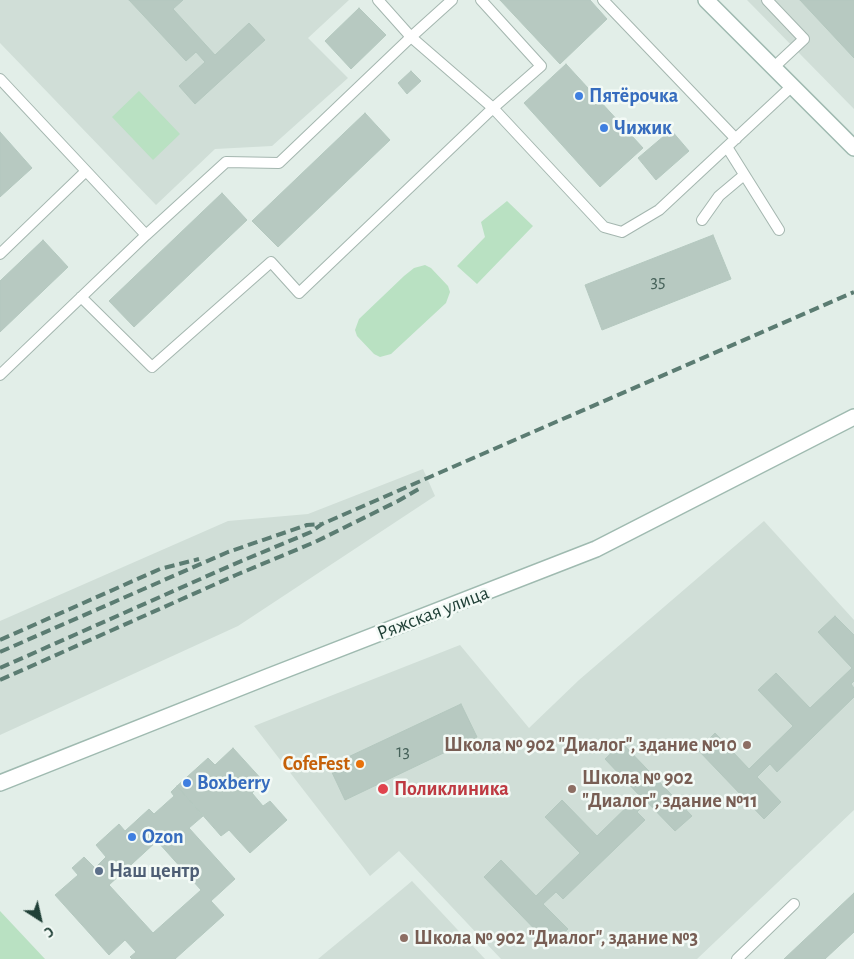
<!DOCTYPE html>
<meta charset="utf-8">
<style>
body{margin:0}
#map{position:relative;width:854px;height:959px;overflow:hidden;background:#e2eee8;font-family:"Alegreya Sans",sans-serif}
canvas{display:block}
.north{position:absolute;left:15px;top:894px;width:50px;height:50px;-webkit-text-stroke:4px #f3faf6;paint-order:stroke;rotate:145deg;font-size:14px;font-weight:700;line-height:20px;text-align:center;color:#204037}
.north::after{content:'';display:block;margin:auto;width:18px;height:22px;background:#204037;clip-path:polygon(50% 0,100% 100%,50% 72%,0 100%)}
</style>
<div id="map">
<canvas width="854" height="959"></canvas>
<div class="north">С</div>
</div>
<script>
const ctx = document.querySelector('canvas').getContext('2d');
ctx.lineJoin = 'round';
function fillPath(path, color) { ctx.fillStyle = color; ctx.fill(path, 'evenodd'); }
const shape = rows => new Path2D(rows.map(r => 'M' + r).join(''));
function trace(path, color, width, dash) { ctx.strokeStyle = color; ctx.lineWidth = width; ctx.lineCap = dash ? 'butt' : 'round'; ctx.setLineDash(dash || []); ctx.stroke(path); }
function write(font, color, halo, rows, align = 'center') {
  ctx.font = font + ' "Alegreya Sans",sans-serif'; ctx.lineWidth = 5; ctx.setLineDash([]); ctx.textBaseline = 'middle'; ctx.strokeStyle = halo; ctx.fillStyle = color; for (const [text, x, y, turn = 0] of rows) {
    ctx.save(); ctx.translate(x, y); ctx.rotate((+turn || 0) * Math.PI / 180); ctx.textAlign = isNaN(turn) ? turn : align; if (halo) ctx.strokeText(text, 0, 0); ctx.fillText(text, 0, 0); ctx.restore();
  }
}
const built = shape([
 [0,0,349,0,308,38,348,78,272,146,215,149,156,205,0,43],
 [747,0,854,0,854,109],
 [423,469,435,496,238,626,0,735,0,621,228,521,308,514],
 [764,521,854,620,854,810,697,959,501,959,399,851,370,876,254,726,460,645,529,728,579,680],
 [412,881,485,959,318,959,369,917]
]);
const green = shape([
 [139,91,180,134,153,160,112,117],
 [507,201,533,226,477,284,457,266,485,237,481,222],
 [425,265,431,268,448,286,450,292,446,303,391,354,380,357,374,354,357,336,355,330,359,319,404,276,414,268],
 [0,911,45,959,0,959]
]);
const building = shape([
 [129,0,183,0,173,9,215,55,249,23,265,40,195,104,179,86,205,62,196,52,186,61,129,0],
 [500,0,590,0,607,19,560,64,500,0],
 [800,0,854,0,854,58,800,0],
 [359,8,386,35,351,69,325,41,359,8],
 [566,64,643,148,600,187,524,103,566,64],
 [411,71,421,81,407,94,398,83,411,71],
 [365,113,390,140,278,247,252,221,365,113],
 [671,130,689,151,656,180,638,158,671,130],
 [0,132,32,168,0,197,0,132],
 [222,193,247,220,134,327,109,301,222,193],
 [713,235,731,279,602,330,585,285,713,235],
 [43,240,68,267,0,332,0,281,43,240],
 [835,616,854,635,854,681,851,684,854,688,854,697,777,772,770,764,757,777,781,802,764,819,698,750,715,733,749,769,793,726,758,690,776,673,810,708,852,668,818,632,835,616],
 [461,704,477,737,345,800,329,766,461,704],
 [622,743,692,816,675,831,647,802,637,812,645,820,563,899,556,892,543,904,568,929,551,946,484,877,501,860,536,896,580,853,545,817,562,800,597,836,639,795,605,759,622,743],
 [233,748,264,782,252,793,263,806,270,801,287,820,250,853,229,830,221,836,177,786,208,758,215,765,233,748],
 [177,786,203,816,189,828,235,879,211,901,224,915,175,959,132,959,130,957,136,952,125,940,109,955,55,895,78,875,72,868,84,857,95,868,106,857,96,845,119,824,125,831,149,809,154,814,174,796,171,792,177,786],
 [157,841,201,890,153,933,109,885,157,841],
 [854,893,854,932,825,959,784,959,854,893]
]);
const lane = shape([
 [378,0,411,37,493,108,604,227,622,232,659,210,791,87],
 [603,0,736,139],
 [767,0,804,39,773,68],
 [0,79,146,235],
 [727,147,779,230],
 [702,220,719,196,744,175],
 [0,254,85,172],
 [81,297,152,367,271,262,299,293,493,108,541,66,481,0],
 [0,375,146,235,226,162,279,163,411,37,452,0],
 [737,959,794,904]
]);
const secondary = shape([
 [706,0,854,148],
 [0,783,267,677,596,549,854,417]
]);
const rail = shape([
 [0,640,160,569,199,559],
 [0,652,228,552,307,525,322,524],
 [0,668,232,565,311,532,322,524,854,292],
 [0,680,236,575,315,542,398,501,422,487]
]);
const markers = [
 [579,96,5,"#3f7fe0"],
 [604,128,5,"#3f7fe0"],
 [747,745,5,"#8d6e63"],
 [360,764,5,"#e8710a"],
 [187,783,5,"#3f7fe0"],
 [383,789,6,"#e0444e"],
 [572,789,5,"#8d6e63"],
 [132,837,5,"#3f7fe0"],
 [99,871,5,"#5c6f8a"],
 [404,938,5,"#8d6e63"]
];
const numberNames = [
 ["35",658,282],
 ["13",403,752]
];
const shopNames = [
 ["Пятёрочка",589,96],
 ["Чижик",614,128],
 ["Boxberry",197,783],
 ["Ozon",142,837]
];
const streetNames = [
 ["Ряжская улица",433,613,-21]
];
const educationNames = [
 ["Школа № 902 \"Диалог\", здание №10",737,745,"right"],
 ["Школа № 902",582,778],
 ["\"Диалог\", здание №11",582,801],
 ["Школа № 902 \"Диалог\", здание №3",414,938]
];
const foodNames = [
 ["CofeFest",350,764]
];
const healthNames = [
 ["Поликлиника",394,789]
];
const serviceNames = [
 ["Наш центр",109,871]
];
fillPath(built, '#d0ded7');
fillPath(green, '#b9e1c2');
fillPath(building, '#b7c9c1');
trace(building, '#b4c8bf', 1);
trace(lane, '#a4b6af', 12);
trace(secondary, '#9fbab0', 18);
trace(lane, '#fff', 10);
trace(secondary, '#fff', 15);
trace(rail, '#5b7c72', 4, [10, 5]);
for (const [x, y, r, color] of markers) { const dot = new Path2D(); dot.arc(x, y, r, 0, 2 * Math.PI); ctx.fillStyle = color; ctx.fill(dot); trace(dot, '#f3faf6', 2); }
write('18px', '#46625a', null, numberNames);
write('bold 20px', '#366cbe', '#f3faf6', shopNames, 'left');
write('20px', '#204037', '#f3faf6', streetNames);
write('bold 20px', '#785e54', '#f3faf6', educationNames, 'left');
write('bold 20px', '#c56008', '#f3faf6', foodNames, 'right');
write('bold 20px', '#be3a42', '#f3faf6', healthNames, 'left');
write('bold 20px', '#4e5e75', '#f3faf6', serviceNames, 'left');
</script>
